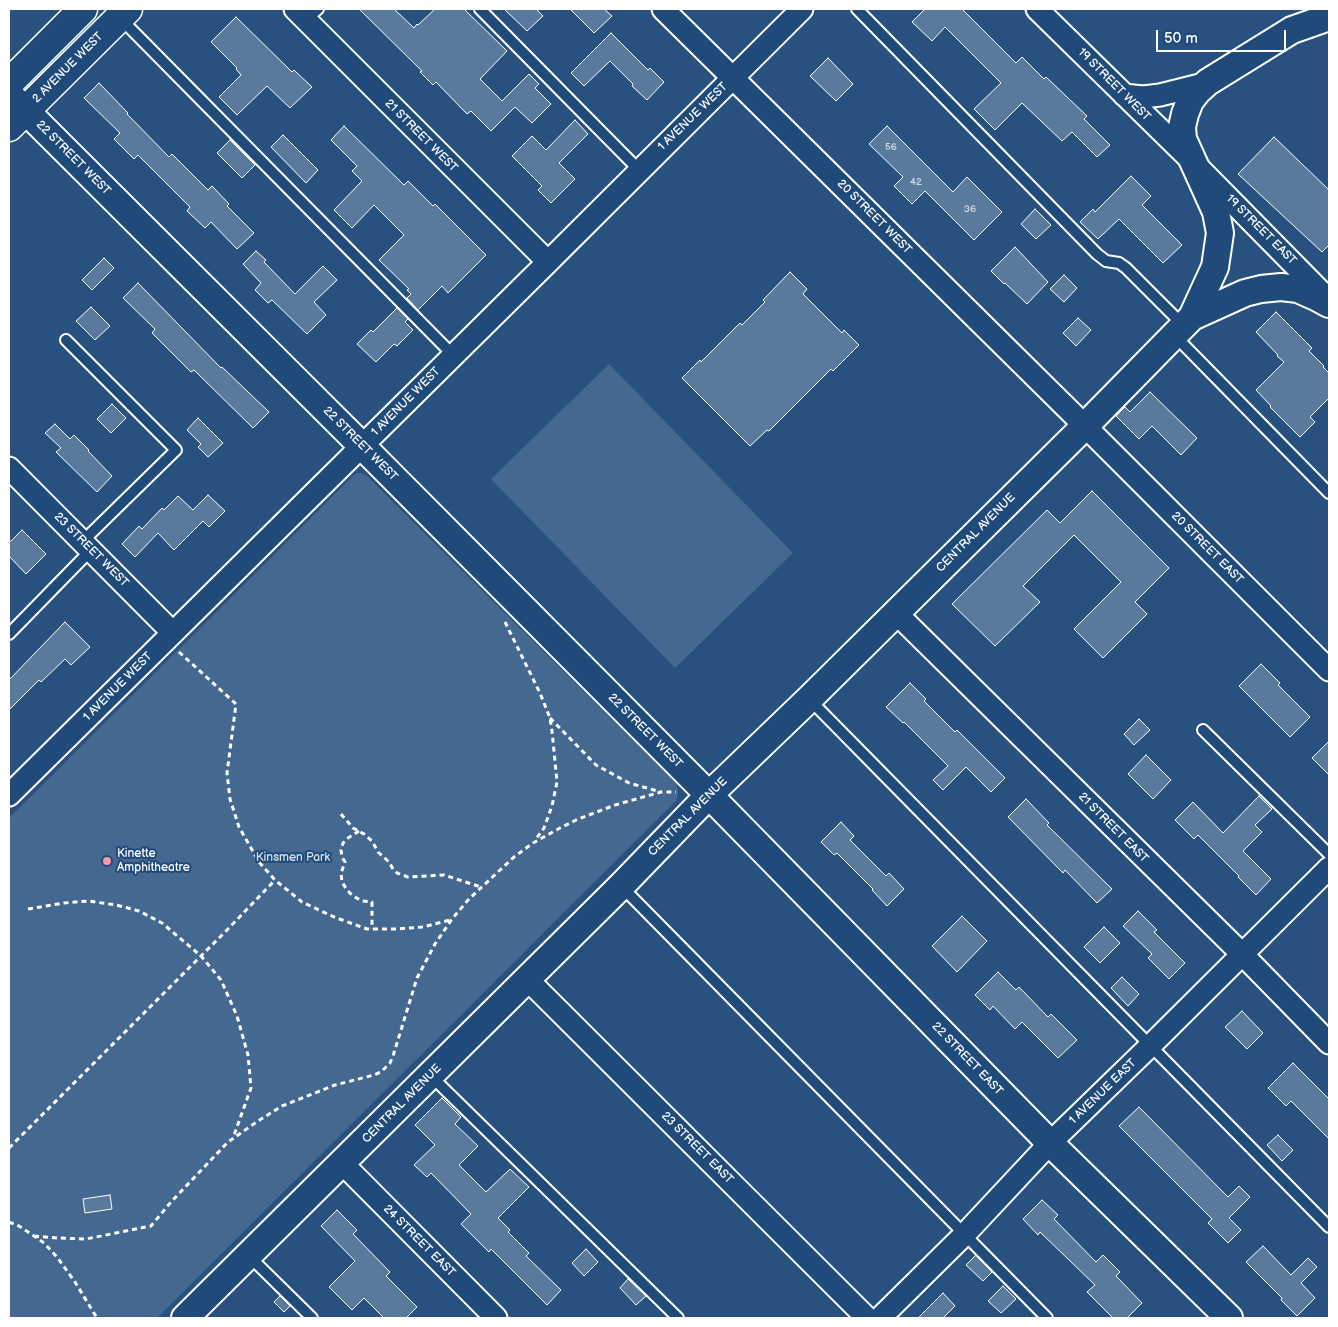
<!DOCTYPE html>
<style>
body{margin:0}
#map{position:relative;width:1338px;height:1327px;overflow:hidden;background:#28517f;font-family:"Balsamiq Sans",sans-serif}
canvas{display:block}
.frame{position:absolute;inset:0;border:10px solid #fff;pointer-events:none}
.scale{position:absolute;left:1156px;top:30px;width:130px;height:22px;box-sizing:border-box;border:2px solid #fff;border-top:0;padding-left:6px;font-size:15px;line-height:18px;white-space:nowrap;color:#fff;-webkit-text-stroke:4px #1f4a7a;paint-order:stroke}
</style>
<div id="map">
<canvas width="1338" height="1327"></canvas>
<div class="frame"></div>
<div class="scale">50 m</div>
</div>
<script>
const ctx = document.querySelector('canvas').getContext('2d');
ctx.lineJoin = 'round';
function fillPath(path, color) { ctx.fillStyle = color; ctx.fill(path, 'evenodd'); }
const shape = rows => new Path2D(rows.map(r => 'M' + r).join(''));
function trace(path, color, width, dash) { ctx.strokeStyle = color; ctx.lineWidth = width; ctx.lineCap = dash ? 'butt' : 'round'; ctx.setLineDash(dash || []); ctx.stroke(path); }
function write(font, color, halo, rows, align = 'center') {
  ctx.font = font + ' "Balsamiq Sans",sans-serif'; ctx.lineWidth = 4; ctx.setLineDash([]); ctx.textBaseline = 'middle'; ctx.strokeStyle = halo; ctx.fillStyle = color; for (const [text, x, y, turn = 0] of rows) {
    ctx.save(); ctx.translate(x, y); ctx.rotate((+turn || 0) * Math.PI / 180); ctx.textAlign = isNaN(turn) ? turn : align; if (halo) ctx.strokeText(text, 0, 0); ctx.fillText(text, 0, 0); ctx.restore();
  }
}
const green = shape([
 [609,364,793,553,675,668,491,479],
 [357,473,362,473,367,476,676,783,678,790,677,798,676,801,157,1318,9,1318,9,818,353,476]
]);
const building = shape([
 [359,9,394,9,414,28,417,24,418,25,435,9,464,9,507,51,480,79,502,101,529,74,539,84,535,88,551,104,532,123,515,107,491,131,471,111,467,114,436,82,433,85,420,72,422,71,359,9],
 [504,9,536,9,543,16,527,31,504,9],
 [570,9,604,9,612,16,594,33,570,9],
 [925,9,962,9,1016,63,1022,57,1044,79,1046,77,1087,116,1084,119,1110,145,1097,157,1072,132,1062,141,1022,103,995,130,974,109,1001,83,945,27,932,41,912,22,925,9],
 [236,17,292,72,294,70,312,87,290,108,267,86,237,115,219,97,241,75,236,69,237,68,211,42,236,17],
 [611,33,648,70,650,68,664,82,647,100,632,86,633,84,610,61,584,86,571,73,611,33],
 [828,58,853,84,836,101,810,76,828,58],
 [99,83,128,113,127,114,169,157,172,154,208,190,212,186,229,204,227,206,254,233,237,249,211,222,205,228,187,211,190,207,138,155,134,159,114,139,120,133,84,98,99,83],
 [575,120,588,134,559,163,575,179,551,203,538,190,542,186,512,156,532,136,546,150,575,120],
 [344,126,404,185,408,181,433,206,435,204,486,255,448,293,442,286,418,310,407,298,411,294,407,290,409,289,379,260,404,235,374,205,352,228,334,210,362,181,352,171,357,166,331,140,344,126],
 [887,126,953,192,967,177,1002,212,974,240,925,191,912,204,894,186,903,177,869,144,887,126],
 [283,135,318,170,306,183,271,147,283,135],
 [1274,137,1329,190,1329,245,1322,252,1238,174,1274,137],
 [230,140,255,165,242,178,217,153,230,140],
 [1131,176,1151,196,1142,205,1182,245,1163,263,1119,219,1098,239,1080,222,1093,209,1095,212,1131,176],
 [1035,209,1051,225,1036,239,1021,224,1035,209],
 [1015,247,1048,282,1027,304,1005,283,1004,284,991,271,1015,247],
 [256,251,266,260,264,262,295,294,323,266,337,280,314,302,326,315,307,334,272,300,268,303,255,290,261,283,243,264,256,251],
 [104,258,114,268,92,290,82,280,104,258],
 [790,272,807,289,803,294,842,333,844,330,859,345,833,371,831,369,769,431,767,430,750,446,682,378,700,360,701,362,740,323,742,325,765,302,763,300,790,272],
 [1064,275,1077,288,1064,302,1050,289,1064,275],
 [138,283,221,368,222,367,269,412,253,428,194,370,191,372,152,333,155,329,123,298,138,283],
 [91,307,110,326,95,340,76,321,91,307],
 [397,308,408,319,405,322,413,330,397,346,394,344,376,362,357,344,371,330,373,332,397,308],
 [1276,312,1312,348,1309,351,1324,366,1323,367,1329,373,1329,398,1310,417,1315,422,1300,437,1270,407,1271,406,1256,390,1284,362,1277,356,1278,355,1256,332,1276,312],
 [1078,318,1091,330,1076,346,1063,333,1078,318],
 [1150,392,1197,438,1181,455,1152,426,1139,439,1116,416,1125,407,1130,412,1150,392],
 [112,404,126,418,111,433,97,419,112,404],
 [198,418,223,443,208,457,198,447,201,444,187,430,198,418],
 [55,424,70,439,74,435,89,450,88,451,112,476,97,492,56,452,61,448,45,433,55,424],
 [1092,491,1169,568,1135,602,1147,614,1103,658,1074,629,1121,582,1074,535,1023,586,1040,602,995,646,952,604,1047,510,1060,523,1092,491],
 [208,495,225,511,209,527,203,521,174,550,158,533,135,557,122,544,139,526,142,529,162,508,164,510,178,496,193,510,208,495],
 [22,530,46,554,26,574,9,556,9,543,22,530],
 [65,622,90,647,71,665,65,659,41,682,39,680,9,710,9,680,65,622],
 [1261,664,1280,683,1278,685,1310,717,1290,737,1239,686,1261,664],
 [910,683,926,699,924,701,955,732,957,730,1005,778,991,792,966,767,943,790,933,780,948,766,904,722,903,723,886,707,910,683],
 [1139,719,1150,730,1134,745,1124,734,1139,719],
 [1329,741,1329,775,1312,758,1329,741],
 [1146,755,1171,780,1153,799,1128,774,1146,755],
 [1259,796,1272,809,1255,825,1262,832,1243,851,1271,879,1256,895,1238,877,1239,876,1198,835,1194,839,1175,820,1193,802,1223,833,1259,796],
 [1026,799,1049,823,1047,825,1112,889,1097,903,1065,870,1063,873,1008,817,1026,799],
 [841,822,854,836,850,840,886,876,889,873,904,889,887,906,872,890,873,889,837,853,834,855,821,842,841,822],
 [1138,911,1157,930,1154,932,1185,963,1169,979,1148,958,1152,954,1123,926,1138,911],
 [962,916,987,941,957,972,932,946,962,916],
 [1104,927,1120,943,1100,963,1084,947,1104,927],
 [998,972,1016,990,1019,987,1048,1017,1051,1014,1077,1040,1058,1058,1022,1022,1015,1029,993,1006,990,1010,975,995,998,972],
 [1122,977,1139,994,1128,1006,1111,988,1122,977],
 [1242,1011,1263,1033,1247,1049,1225,1027,1242,1011],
 [1293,1063,1329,1099,1329,1139,1291,1101,1286,1106,1268,1088,1293,1063],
 [442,1098,461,1117,455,1124,478,1146,459,1165,486,1192,510,1169,529,1187,498,1218,510,1230,508,1232,529,1253,526,1256,561,1290,547,1305,491,1249,489,1252,461,1224,471,1214,431,1173,427,1177,414,1165,435,1145,415,1125,442,1098],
 [1139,1107,1228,1197,1239,1186,1250,1197,1229,1218,1241,1230,1228,1243,1208,1223,1212,1219,1119,1126,1139,1107],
 [1278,1135,1293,1150,1282,1161,1267,1145,1278,1135],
 [110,1195,112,1209,85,1213,83,1199,110,1195],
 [1042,1200,1058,1215,1054,1219,1096,1262,1103,1255,1120,1272,1116,1276,1142,1303,1127,1318,1113,1318,1087,1292,1095,1285,1040,1232,1038,1235,1023,1219,1042,1200],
 [337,1210,357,1230,353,1234,390,1272,386,1276,417,1307,406,1318,384,1318,364,1298,352,1310,329,1287,355,1261,321,1226,337,1210],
 [1263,1246,1291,1275,1308,1258,1317,1267,1301,1283,1315,1298,1297,1316,1281,1300,1282,1298,1246,1262,1263,1246],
 [586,1249,598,1262,584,1276,572,1263,586,1249],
 [976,1255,992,1272,983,1281,966,1265,976,1255],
 [628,1279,646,1296,636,1305,620,1288,628,1279],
 [1003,1286,1016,1299,1001,1313,988,1301,1003,1286],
 [943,1293,955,1306,943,1318,918,1318,943,1293],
 [280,1296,290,1306,284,1312,274,1302,280,1296]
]);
const path = shape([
 [505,622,540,693,550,718,552,731,557,782,552,806,544,828,535,840],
 [179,652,236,704,227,773,230,799,239,827,259,862,275,880,302,902,334,917,367,929,396,929,423,927,450,920],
 [550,718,596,765,629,783,661,792],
 [341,814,353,828,364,834,372,841,378,852,389,862,393,869,397,873,408,877,444,875,481,887],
 [359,831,348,838,343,843,341,850,342,857,345,862,341,873,342,882,347,890,353,896,362,901,372,902,372,929],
 [28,909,64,903,88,901,116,905,139,911,162,923,201,956,221,980,237,1016,248,1055,251,1088,233,1138],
 [9,1148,228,929,275,880],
 [9,1222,19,1226,34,1236,44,1243,57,1257,75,1282,97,1318],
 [34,1236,58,1238,86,1239,151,1226,171,1202,228,1142,258,1121,282,1106,335,1085,374,1075,381,1072,390,1063,393,1056,417,978,435,944,452,919,469,899,514,857,533,843,560,828,576,820,615,805,661,792,676,792]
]);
const service = shape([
 [480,9,639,170],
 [857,9,1097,254,1106,261,1119,263,1126,268,1183,325],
 [120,18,453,355],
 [305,20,318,9],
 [1175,336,1329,493],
 [66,340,176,450,82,542],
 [9,634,91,550],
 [810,700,1329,1227],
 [1203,730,1329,854],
 [622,887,1047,1318],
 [431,1076,678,1318],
 [249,1256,312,1318]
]);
const minor = shape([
 [295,9,548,262],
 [663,9,1085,426,1329,670],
 [1037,9,1193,162,1329,300],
 [1124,95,1143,97,1160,95,1208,83],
 [9,468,173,633],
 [896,613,1242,954,1329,1043],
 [9,795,548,262,802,9],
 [527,979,867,1318],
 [342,1163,496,1318],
 [880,1318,964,1235,1050,1143,1150,1046,1329,868]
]);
const tertiary = shape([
 [9,94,362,446,709,795,1050,1143,1229,1318],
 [1192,317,1245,293,1261,289,1281,287,1298,289,1316,297,1329,304],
 [185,1318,621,886,709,795,809,699,1085,426,1192,317,1215,267,1220,233,1216,212,1183,139,1182,127,1185,114,1190,101,1197,92,1208,82,1292,30,1329,17]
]);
const trunk = shape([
 [9,83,83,9],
 [9,127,128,9]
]);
const markers = [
 [107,861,5,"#ff9aa2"]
];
const numberNames = [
 ["56",891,147],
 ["42",916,182],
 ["36",970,209]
];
const streetNames = [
 ["2 AVENUE WEST",68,68,-45],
 ["19 STREET WEST",1114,85,45],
 ["1 AVENUE WEST",693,117,-44],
 ["21 STREET WEST",421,136,45],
 ["22 STREET WEST",73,158,45],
 ["20 STREET WEST",874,217,45],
 ["19 STREET EAST",1261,230,45],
 ["1 AVENUE WEST",406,402,-45],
 ["22 STREET WEST",360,444,45],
 ["CENTRAL AVENUE",976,533,-45],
 ["20 STREET EAST",1207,548,45],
 ["23 STREET WEST",91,550,45],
 ["1 AVENUE WEST",118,687,-45],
 ["22 STREET WEST",645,731,45],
 ["CENTRAL AVENUE",688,817,-45],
 ["21 STREET EAST",1113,828,45],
 ["22 STREET EAST",967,1059,46],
 ["1 AVENUE EAST",1103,1092,-44],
 ["CENTRAL AVENUE",402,1104,-45],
 ["23 STREET EAST",697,1148,45],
 ["24 STREET EAST",419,1241,45]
];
const poiNames = [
 ["Kinette",117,854],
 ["Amphitheatre",117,868]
];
const parkNames = [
 ["Kinsmen Park",293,858]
];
fillPath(green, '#446890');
fillPath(building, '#5a7a9d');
trace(building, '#fff', 1);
trace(service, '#fff', 14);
trace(minor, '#fff', 25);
trace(tertiary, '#fff', 30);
trace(trunk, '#fff', 31);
trace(path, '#fff', 3, [5, 4]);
trace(service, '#1f4a7a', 10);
trace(minor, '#1f4a7a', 21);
trace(tertiary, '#1f4a7a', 26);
trace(trunk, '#1f4a7a', 28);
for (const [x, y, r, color] of markers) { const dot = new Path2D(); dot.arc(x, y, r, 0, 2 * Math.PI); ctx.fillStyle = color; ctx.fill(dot); trace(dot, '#1f4a7a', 2); }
write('10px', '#d6dee6', null, numberNames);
write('12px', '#fff', '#1f4a7a', streetNames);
write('12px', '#fff', '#1f4a7a', poiNames, 'left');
write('12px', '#dae1e9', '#1f4a7a', parkNames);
</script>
